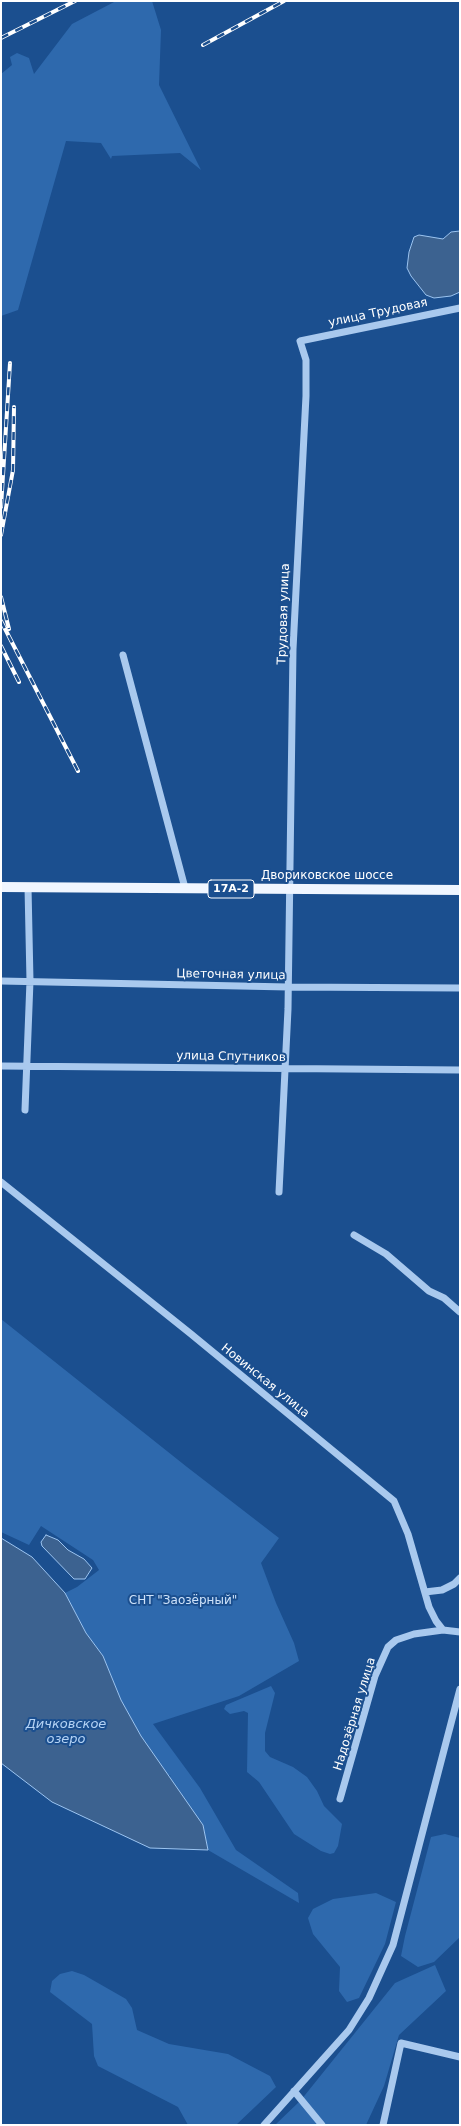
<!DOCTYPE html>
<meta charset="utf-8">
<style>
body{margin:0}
#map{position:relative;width:461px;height:2126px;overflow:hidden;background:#1b4f8f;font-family:"DejaVu Sans",sans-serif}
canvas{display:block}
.frame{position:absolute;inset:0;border:2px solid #fff;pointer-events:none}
</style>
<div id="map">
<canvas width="461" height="2126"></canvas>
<div class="frame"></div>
</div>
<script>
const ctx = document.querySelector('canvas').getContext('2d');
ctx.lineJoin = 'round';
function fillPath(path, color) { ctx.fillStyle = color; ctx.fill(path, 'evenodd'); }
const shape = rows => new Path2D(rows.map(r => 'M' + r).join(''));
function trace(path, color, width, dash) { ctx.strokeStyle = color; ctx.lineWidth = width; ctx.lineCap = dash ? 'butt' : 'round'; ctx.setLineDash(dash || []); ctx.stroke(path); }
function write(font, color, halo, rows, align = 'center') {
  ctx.font = font + ' "DejaVu Sans",sans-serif'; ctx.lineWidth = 4; ctx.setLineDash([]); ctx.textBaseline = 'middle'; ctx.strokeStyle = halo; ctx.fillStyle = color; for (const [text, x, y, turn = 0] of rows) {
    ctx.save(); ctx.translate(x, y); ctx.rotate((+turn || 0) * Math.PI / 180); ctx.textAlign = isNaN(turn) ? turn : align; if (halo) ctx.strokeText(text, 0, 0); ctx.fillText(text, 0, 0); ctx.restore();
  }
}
const green = shape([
 [116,1,152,1,161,30,159,85,201,170,180,153,112,156,111,159,101,143,66,141,18,310,1,316,1,74,12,65,10,57,17,53,29,58,34,74,72,24],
 [1,1319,187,1467,279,1538,261,1563,276,1603,294,1643,299,1661,239,1696,153,1724,200,1788,236,1850,298,1893,299,1903,208,1850,150,1848,52,1802,1,1763,1,1538,147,1789,171,1776,149,1768,141,1736,121,1700,103,1656,86,1633,65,1593,77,1587,99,1570,93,1560,41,1526,29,1545,1,1532],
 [271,1686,275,1693,265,1733,265,1751,270,1757,293,1767,307,1777,317,1791,324,1806,342,1824,338,1846,334,1853,330,1854,321,1851,294,1834,259,1782,247,1772,248,1713,244,1711,230,1714,224,1709,226,1705],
 [445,1834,460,1838,460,1937,434,1962,418,1967,401,1956,405,1936,431,1837],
 [376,1893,396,1902,385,1944,359,1998,347,2002,339,1991,340,1967,313,1934,308,1918,313,1909,333,1899],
 [435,1965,446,1991,399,2035,384,2086,366,2125,275,2125,301,2100,395,1983],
 [72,1971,84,1975,126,1999,132,2008,137,2030,169,2044,228,2054,270,2076,276,2087,236,2125,188,2125,178,2107,98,2066,94,2056,92,2024,50,1992,52,1981,60,1974]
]);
const water = shape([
 [460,231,460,292,451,296,434,298,426,295,411,276,407,268,409,252,414,237,419,235,443,239,451,232,460,231],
 [46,1535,58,1540,68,1550,84,1559,92,1568,85,1579,74,1579,42,1546,41,1542,46,1535],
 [1,1538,32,1557,65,1593,86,1633,103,1656,121,1700,141,1736,203,1825,208,1850,150,1848,52,1802,1,1763,1,1538]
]);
const minor = shape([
 [123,655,185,888],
 [1,981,288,987,460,988],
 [1,1066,460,1070],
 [25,1110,30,981,28,887],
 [1,1182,191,1334,394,1501,408,1534,429,1607,436,1621,443,1630,460,1632],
 [279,1192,288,1009,293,649,306,396,306,360,300,341,460,308],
 [354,1235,386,1254,429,1291,444,1298,460,1312],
 [425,1592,442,1590,454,1584,460,1578],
 [340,1799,375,1676,388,1647,396,1640,414,1634,443,1630],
 [294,2091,322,2125],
 [264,2125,349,2030,369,1998,393,1945,460,1689],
 [383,2125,401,2043,460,2057]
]);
const major = shape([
 [1,887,460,890]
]);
const rail = shape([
 [1,38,75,1],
 [203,45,284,1],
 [1,507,10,363],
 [1,535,13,470,14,407],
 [1,597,9,629],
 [1,621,78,771],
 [1,646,19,682]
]);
const shields = [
 [231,889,46]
];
const shieldNames = [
 ["17А-2",231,889]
];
const streetNames = [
 ["улица Трудовая",378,313,-12],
 ["Трудовая улица",284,614,-88],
 ["Двориковское шоссе",327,876],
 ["Цветочная улица",231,975,1],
 ["улица Спутников",231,1057,1],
 ["Новинская улица",265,1381,39],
 ["Надозёрная улица",355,1714,-73]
];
const parkNames = [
 ["СНТ \"Заозёрный\"",183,1601]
];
const waterNames = [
 ["Дичковское",66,1725],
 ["озеро",66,1740]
];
fillPath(green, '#2e69ad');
fillPath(water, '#3c6290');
trace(water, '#9cc4f0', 1);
trace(minor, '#a9c9ee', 7);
trace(major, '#f0f6ff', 10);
trace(rail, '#fff', 4);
trace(rail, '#1b4f8f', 2.5, [8]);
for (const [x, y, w] of shields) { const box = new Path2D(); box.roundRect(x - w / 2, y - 9, w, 18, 3); ctx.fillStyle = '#1b4f8f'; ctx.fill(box); trace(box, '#fff', 1); }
write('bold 11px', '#fff', null, shieldNames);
write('12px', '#fff', '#1b4f8f', streetNames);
write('12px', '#cfe3fa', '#1b4f8f', parkNames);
write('italic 13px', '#b5d3f5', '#1b4f8f', waterNames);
</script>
